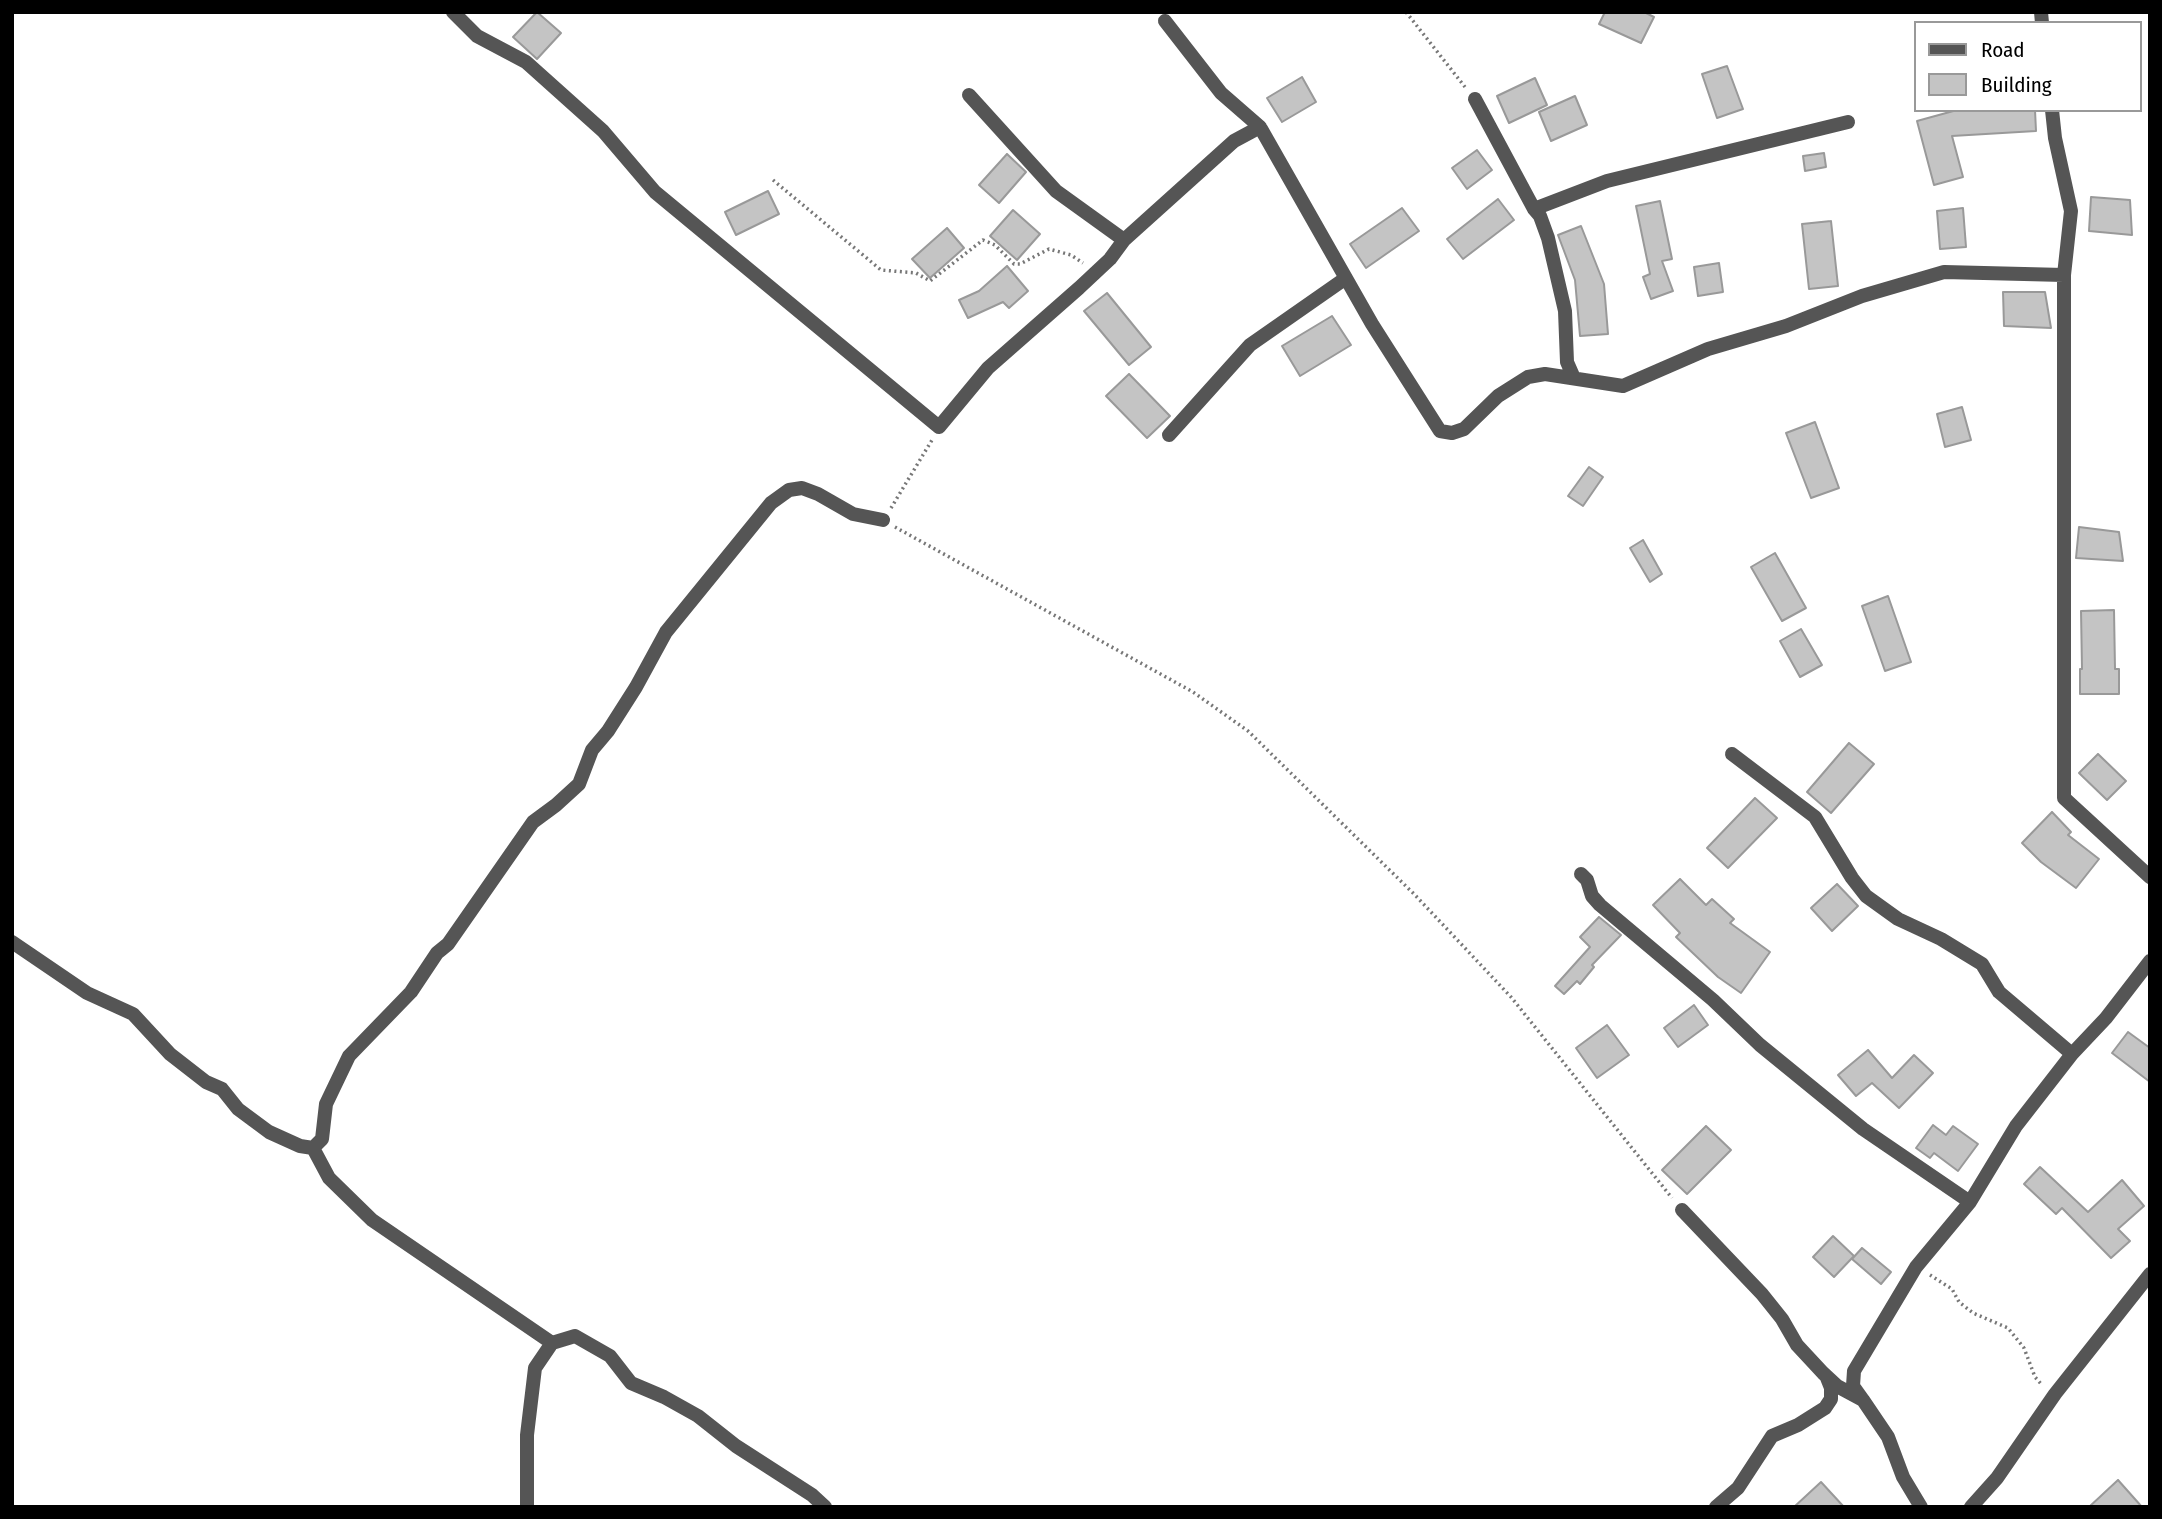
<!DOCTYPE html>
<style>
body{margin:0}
#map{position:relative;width:2162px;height:1519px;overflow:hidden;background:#fff;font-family:"Fira Sans Condensed",sans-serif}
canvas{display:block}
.frame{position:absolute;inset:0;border:14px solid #000;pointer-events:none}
.legend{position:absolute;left:1914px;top:21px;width:228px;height:91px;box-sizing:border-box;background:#fff;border:2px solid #999;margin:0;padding:9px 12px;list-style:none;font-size:21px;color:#000}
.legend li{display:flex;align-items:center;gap:14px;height:35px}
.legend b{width:35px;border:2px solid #999}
</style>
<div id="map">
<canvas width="2162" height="1519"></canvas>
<div class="frame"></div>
<ul class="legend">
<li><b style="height:9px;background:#555"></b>Road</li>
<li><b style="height:19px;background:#c4c4c4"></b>Building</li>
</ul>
</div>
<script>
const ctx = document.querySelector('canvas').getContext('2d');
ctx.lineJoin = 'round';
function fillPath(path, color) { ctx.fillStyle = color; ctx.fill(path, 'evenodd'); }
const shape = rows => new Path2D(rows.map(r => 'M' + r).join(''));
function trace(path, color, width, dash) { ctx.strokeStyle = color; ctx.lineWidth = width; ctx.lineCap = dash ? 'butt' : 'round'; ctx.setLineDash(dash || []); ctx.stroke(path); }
const building = shape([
 [537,12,561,33,537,59,513,37,537,12],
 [1605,12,1644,12,1654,17,1641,43,1599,24,1605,12],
 [1727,66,1743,109,1717,118,1702,74,1727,66],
 [1302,77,1316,102,1282,122,1267,98,1302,77],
 [1535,78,1547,105,1509,123,1497,96,1535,78],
 [1575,96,1587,125,1551,141,1539,112,1575,96],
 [1957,110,2035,110,2036,131,1952,136,1963,177,1934,185,1917,121,1957,110],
 [1477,150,1492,170,1467,189,1452,168,1477,150],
 [1824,153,1826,167,1805,171,1803,156,1824,153],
 [1007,154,1026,172,999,203,979,185,1007,154],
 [768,191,779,214,736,235,725,212,768,191],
 [2091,197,2130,200,2132,235,2089,231,2091,197],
 [1498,199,1514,220,1463,259,1447,239,1498,199],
 [1660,201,1672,259,1662,261,1673,291,1651,299,1643,277,1650,274,1636,206,1660,201],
 [1402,208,1419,231,1366,268,1350,244,1402,208],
 [1963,208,1966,247,1940,249,1937,211,1963,208],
 [1013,210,1040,234,1017,260,990,236,1013,210],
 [1831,221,1838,286,1809,289,1802,224,1831,221],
 [1581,226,1604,284,1608,334,1580,336,1575,280,1558,235,1581,226],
 [947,228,964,248,930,278,912,259,947,228],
 [1719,263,1723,292,1698,296,1694,267,1719,263],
 [1007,266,1028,291,1009,308,1003,302,968,318,959,300,979,291,1007,266],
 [2003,292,2045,292,2051,328,2004,326,2003,292],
 [1107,293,1151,347,1129,365,1084,311,1107,293],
 [1332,316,1351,345,1300,376,1282,346,1332,316],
 [1129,374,1170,416,1147,438,1106,396,1129,374],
 [1962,407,1971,440,1945,447,1937,414,1962,407],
 [1815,422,1839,488,1811,498,1786,433,1815,422],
 [1589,467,1603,477,1583,506,1568,496,1589,467],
 [2079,527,2119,532,2123,561,2076,558,2079,527],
 [1643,540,1662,574,1650,582,1630,548,1643,540],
 [1775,553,1806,608,1782,621,1751,567,1775,553],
 [1888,596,1911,662,1885,671,1862,606,1888,596],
 [2114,610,2115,669,2119,669,2119,694,2080,694,2080,669,2082,669,2081,611,2114,610],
 [1801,629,1822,665,1800,677,1780,641,1801,629],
 [1849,743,1874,764,1831,813,1807,792,1849,743],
 [2098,754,2126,781,2107,800,2079,773,2098,754],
 [1755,798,1777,818,1728,868,1707,848,1755,798],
 [2052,812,2071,832,2068,835,2099,859,2076,888,2041,862,2022,843,2052,812],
 [1680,879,1706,905,1712,899,1734,919,1730,923,1770,952,1741,993,1718,977,1676,937,1680,933,1653,905,1680,879],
 [1837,884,1858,906,1832,931,1811,908,1837,884],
 [1599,917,1621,935,1592,965,1594,967,1580,984,1577,981,1564,994,1555,986,1590,947,1580,937,1599,917],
 [1694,1005,1708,1025,1678,1047,1664,1028,1694,1005],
 [1607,1025,1629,1055,1597,1078,1576,1048,1607,1025],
 [2128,1032,2150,1048,2150,1082,2112,1053,2128,1032],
 [1868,1050,1892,1078,1914,1055,1933,1073,1899,1108,1872,1083,1856,1096,1838,1075,1868,1050],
 [1933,1125,1946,1135,1953,1126,1978,1144,1958,1171,1934,1153,1930,1158,1916,1148,1933,1125],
 [1706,1126,1731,1150,1687,1194,1662,1170,1706,1126],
 [2040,1167,2088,1212,2122,1180,2144,1206,2118,1229,2130,1241,2111,1258,2062,1208,2056,1214,2024,1184,2040,1167],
 [1833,1236,1854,1256,1834,1277,1813,1257,1833,1236],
 [1862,1248,1891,1272,1881,1284,1852,1259,1862,1248],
 [2118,1480,2142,1507,2089,1507,2118,1480],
 [1821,1482,1844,1507,1794,1507,1821,1482]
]);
const path = shape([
 [1406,12,1465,87],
 [773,180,881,270,916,273,930,281,983,240,995,245,1014,264,1020,264,1049,249,1071,255,1083,263],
 [891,508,932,440],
 [895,527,1193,692,1248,731,1415,895,1511,997,1672,1198],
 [1930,1275,1952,1289,1959,1302,1973,1313,2008,1328,2024,1348,2035,1377,2042,1385]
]);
const street = shape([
 [453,12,477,36,526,62,603,131,655,192,939,427,988,368,1079,288,1110,259,1124,240],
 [2041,12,2042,23],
 [1165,21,1221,93,1260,127],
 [969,95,1056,191,1124,240,1234,141,1260,127,1372,324,1440,431,1452,433,1464,429,1498,396,1528,377,1545,374,1623,386,1708,349,1786,326,1862,296,1944,272,2064,275],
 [1475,99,1534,209,1540,216,1548,238,1565,311,1567,362,1574,378],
 [2052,110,2055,138,2071,211,2064,275,2064,798,2150,877],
 [1534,209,1607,181,1848,122],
 [1169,435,1250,345,1346,278],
 [1732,754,1815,817,1852,878,1866,896,1898,919,1941,939,1982,964,1999,992,2072,1054],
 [1581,874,1587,880,1592,896,1600,905,1713,1000,1760,1045,1863,1129,1970,1202],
 [12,942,87,993,133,1014,170,1054,206,1082,222,1089,238,1109,269,1132,300,1146,313,1148,322,1139,326,1104,349,1056,411,992,437,953,448,944,533,822,556,805,579,784,592,750,608,731,636,687,666,632,771,503,789,490,802,488,818,494,853,514,883,520],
 [313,1148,329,1178,372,1220,552,1343],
 [1682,1210,1762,1294,1782,1319,1797,1345,1823,1373,1837,1386,1863,1400,1888,1437,1903,1477,1921,1507],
 [1863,1400,1853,1386,1854,1371,1916,1267,1970,1202,2016,1126,2072,1054,2106,1018,2150,961],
 [527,1507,527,1435,535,1368,552,1343,575,1336,610,1356,631,1383,664,1397,698,1416,736,1446,812,1495,825,1507],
 [1716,1507,1738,1488,1772,1436,1798,1425,1825,1408,1831,1399,1831,1388,1827,1378],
 [1971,1507,1997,1478,2055,1394,2150,1274]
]);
fillPath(building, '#c4c4c4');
trace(building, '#999', 2);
trace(path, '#777', 3.5, [2, 3.5]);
trace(street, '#555', 14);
</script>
